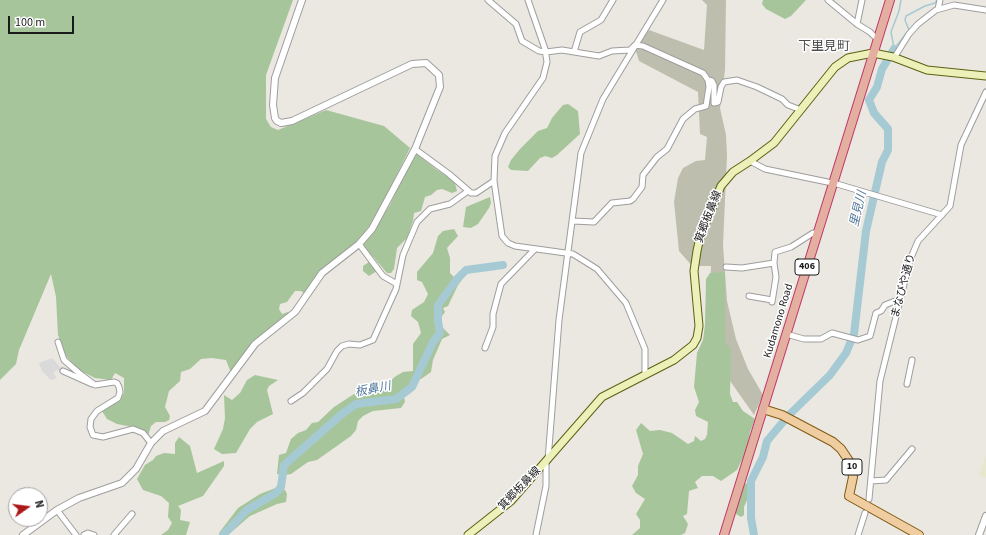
<!DOCTYPE html>
<meta charset="utf-8">
<style>
body{margin:0}
#map{position:relative;width:986px;height:535px;overflow:hidden;background:#ebe7e1;font-family:"Source Sans 3",sans-serif}
canvas{display:block}
.north{position:absolute;left:8px;top:487px;width:40px;height:40px;box-sizing:border-box;background:#fff;border:1px solid #a3a3a3;border-radius:50%;rotate:76deg;font-size:11px;font-weight:700;line-height:16px;text-align:center;color:#1a1a1a}
.north::after{content:'';display:block;margin:auto;width:14px;height:18px;background:#ad1718;clip-path:polygon(50% 0,100% 100%,50% 72%,0 100%)}
.scale{position:absolute;left:8px;top:16px;width:66px;height:18px;box-sizing:border-box;border:2px solid #1a1a1a;border-top:0;padding-left:5px;font-size:12px;line-height:14px;white-space:nowrap;color:#1a1a1a;-webkit-text-stroke:3px #fff;paint-order:stroke}
</style>
<div id="map">
<canvas width="986" height="535"></canvas>
<div class="north">N</div>
<div class="scale">100 m</div>
</div>
<script>
const ctx = document.querySelector('canvas').getContext('2d');
ctx.lineJoin = 'round';
function fillPath(path, color) { ctx.fillStyle = color; ctx.fill(path, 'evenodd'); }
const shape = rows => new Path2D(rows.map(r => 'M' + r).join(''));
function trace(path, color, width, dash) { ctx.strokeStyle = color; ctx.lineWidth = width; ctx.lineCap = dash ? 'butt' : 'round'; ctx.setLineDash(dash || []); ctx.stroke(path); }
function write(font, color, halo, rows, align = 'center') {
  ctx.font = font + ' "Source Sans 3","Noto Sans JP",sans-serif'; ctx.lineWidth = 3; ctx.setLineDash([]); ctx.textBaseline = 'middle'; ctx.strokeStyle = halo; ctx.fillStyle = color; for (const [text, x, y, turn = 0] of rows) {
    ctx.save(); ctx.translate(x, y); ctx.rotate((+turn || 0) * Math.PI / 180); ctx.textAlign = isNaN(turn) ? turn : align; if (halo) ctx.strokeText(text, 0, 0); ctx.fillText(text, 0, 0); ctx.restore();
  }
}
const construction = shape([
 [702,0,726,0,725,70,720,108,726,135,727,155,723,245,727,301,736,339,748,369,763,395,754,415,728,378,710,290,711,266,692,266,679,251,674,202,678,178,683,168,696,161,705,160,707,137,700,134,698,92,639,61,635,48,649,30,704,50,707,5]
]);
const farmland = shape([
 [986,455,986,478,979,475]
]);
const forest = shape([
 [0,0,293,0,266,75,266,119,271,127,278,130,326,110,384,126,410,148,377,215,360,239,326,267,305,294,301,291,295,291,287,302,280,304,279,309,282,314,288,312,291,314,248,347,231,373,226,360,212,358,201,359,190,369,181,372,180,381,169,391,165,407,170,416,169,420,165,422,156,422,151,426,148,436,138,428,117,424,107,419,102,411,121,398,124,393,124,378,115,373,111,380,95,378,79,370,66,356,58,335,56,297,51,274,19,350,16,364,0,380],
 [763,0,806,0,791,16,785,19,766,9,762,4],
 [568,104,578,111,580,134,557,155,552,158,545,156,540,158,528,171,511,170,508,167,511,160,520,149,538,131,547,128,552,118,563,105],
 [417,154,437,170,452,179,455,183,457,191,452,193,442,189,437,190,431,195,425,197,421,211,414,213,413,221,407,238,397,248,394,269,391,273,387,273,363,245,390,205,405,172],
 [490,197,491,203,489,208,478,224,471,228,463,227,466,207],
 [454,229,458,236,447,248,450,258,450,273,455,278,464,269,476,270,468,272,458,285,448,306,443,308,445,312,442,316,441,326,450,335,442,339,433,360,431,372,421,379,414,379,403,392,405,402,401,408,373,411,363,416,358,421,356,430,351,436,317,460,308,462,291,474,285,475,277,474,279,455,286,453,291,439,298,433,306,430,312,423,318,422,334,407,354,394,382,391,384,386,396,376,403,372,413,371,413,344,421,333,418,322,411,316,412,310,424,302,428,294,422,282,417,280,417,272,433,253,438,236,443,231],
 [369,262,377,271,369,276,363,271,363,266],
 [725,272,725,342,731,350,730,394,733,402,737,402,743,411,755,419,750,432,747,449,737,470,721,481,713,476,702,476,695,482,698,488,689,491,687,514,683,516,688,524,685,533,681,535,632,535,640,528,640,520,636,514,645,499,636,493,632,486,638,475,638,466,643,454,636,430,641,423,650,431,660,430,672,433,688,444,694,441,695,436,701,441,705,439,707,435,708,422,696,416,695,410,699,402,694,387,697,353,703,340,705,325,706,279,710,273],
 [255,375,278,380,269,386,267,390,273,414,257,422,250,429,236,453,222,454,214,449,223,429,225,418,224,395,232,400,240,393,247,380],
 [179,437,190,446,197,473,224,461,224,466,203,496,178,506,181,510,180,520,190,522,186,535,161,535,168,530,172,523,168,517,169,503,161,496,143,490,137,479,145,465,153,460,156,456,164,453,175,454,175,443],
 [748,482,750,483,750,493,744,507,744,515,741,517,736,514,735,509,744,485],
 [278,487,285,490,287,494,286,502,277,504,250,516,228,535,221,535,219,533,238,508,260,494]
]);
const parking = shape([
 [52,358,63,370,62,372,57,370,53,373,57,378,51,380,42,371,39,363]
]);
const stream = shape([
 [894,48,891,32,899,11,901,0],
 [894,49,909,30,905,20,906,16,925,6,935,3,937,0]
]);
const river = shape([
 [790,414,830,375,846,353,854,334,866,231,882,162,888,150,888,129,874,113,869,100,877,87,882,69,894,49],
 [223,535,247,510,276,493,281,487,284,465,342,414,356,404,396,399,412,387,433,342,440,333,438,321,438,305,457,279,466,270,503,265],
 [754,535,751,518,751,481,763,457,767,441,783,422]
]);
const minor = shape([
 [488,0,516,24,522,41,539,51,546,52,562,50,599,56,612,51,630,50,635,45,643,46,703,73,708,80,709,87,706,106,695,109,683,119,667,149,657,157,643,175,642,187,633,199,630,201,612,203,594,222,573,221],
 [528,0,545,49,547,62,543,78,505,133,495,156,494,181,502,236,508,243,515,246,573,254,597,269,626,303,645,349,645,374],
 [828,0,857,24,870,32,877,39],
 [938,9,940,0],
 [857,24,862,0],
 [574,52,580,32,601,20,613,0],
 [894,58,909,34,918,24,936,10,954,5,986,10],
 [708,80,712,81,714,85,714,103,718,102,721,87,724,82,737,80,757,87,782,99,788,105,801,110],
 [415,149,449,174,471,193,476,193,494,181],
 [750,161,765,169,837,184,942,215],
 [359,244,383,276,397,284],
 [726,267,742,268,774,263,775,252,791,247,813,233,818,233],
 [749,296,772,300],
 [772,302,776,277,774,263],
 [786,334,804,339,821,339,832,333,858,340,870,336,876,313,881,311,885,305,900,299],
 [58,342,64,360,79,373,95,385,114,382,117,383,119,387,120,392,118,398,97,411,91,419,90,427,93,435,103,437,133,429,143,433,151,443],
 [485,348,493,327,493,314,501,284,535,249],
 [63,371,92,384],
 [907,384,912,360],
 [291,401,303,393,327,369,337,351,342,346,349,344,360,345,373,340,396,289,403,255,417,222,430,209,450,204,468,191],
 [548,460,559,320,581,153,603,99,663,0],
 [871,481,886,480,912,449],
 [869,499,880,381,910,260,918,241,950,206,961,145,986,92],
 [57,510,76,535],
 [84,535,88,533,94,535],
 [114,535,132,514],
 [536,535,546,486,546,463],
 [858,535,865,513]
]);
const tertiary = shape([
 [23,535,57,510,79,498,122,483,136,469,151,443,163,431,205,411,255,344,295,312,322,273,359,244,372,229,415,149,440,87,439,75,426,63,412,64,292,121,281,123,277,121,275,118,273,105,275,78,302,0],
 [979,535,986,516]
]);
const secondary = shape([
 [468,535,511,501,602,397,674,360,693,345,697,338,699,326,694,271,697,251,700,237,721,186,733,172,750,161,774,143,835,67,848,58,873,53,893,57,927,70,986,76]
]);
const primary = shape([
 [763,409,782,415,833,442,841,449,851,464,853,477,849,496,919,535]
]);
const trunk = shape([
 [724,535,890,0]
]);
const shields = [
 [807,267,24],
 [852,467,20]
];
const shieldNames = [
 ["406",807,267],
 ["10",852,467]
];
const streetNames = [
 ["箕郷板鼻線",709,217,-69],
 ["まなびや通り",904,286,-75],
 ["Kudamono Road",779,321,-73],
 ["箕郷板鼻線",520,489,-46]
];
const waterNames = [
 ["里見川",859,209,-77],
 ["板鼻川",373,390,-11]
];
const quarterNames = [
 ["下里見町",824,47]
];
fillPath(construction, '#bebeae');
fillPath(farmland, '#e6e8ce');
fillPath(forest, '#a7c59a');
fillPath(parking, '#dadada');
trace(stream, '#a6cad4', 1.5);
trace(river, '#a6cad4', 8);
trace(minor, '#9e9e9e', 7);
trace(tertiary, '#9e9e9e', 8);
trace(secondary, '#5a6211', 9);
trace(primary, '#805a11', 10);
trace(trunk, '#bf3867', 10);
trace(minor, '#fff', 5);
trace(tertiary, '#fff', 6);
trace(secondary, '#eef0b9', 7);
trace(primary, '#efcda1', 8);
trace(trunk, '#e4afa0', 8);
for (const [x, y, w] of shields) { const box = new Path2D(); box.roundRect(x - w / 2, y - 8, w, 16, 3); ctx.fillStyle = '#fff'; ctx.fill(box); trace(box, '#1a1a1a', 1); }
write('bold 10px', '#1a1a1a', null, shieldNames);
write('11px', '#1a1a1a', '#fff', streetNames);
write('italic 12px', '#53799d', '#fff', waterNames);
write('13px', '#4d4d4d', '#fff', quarterNames);
</script>
